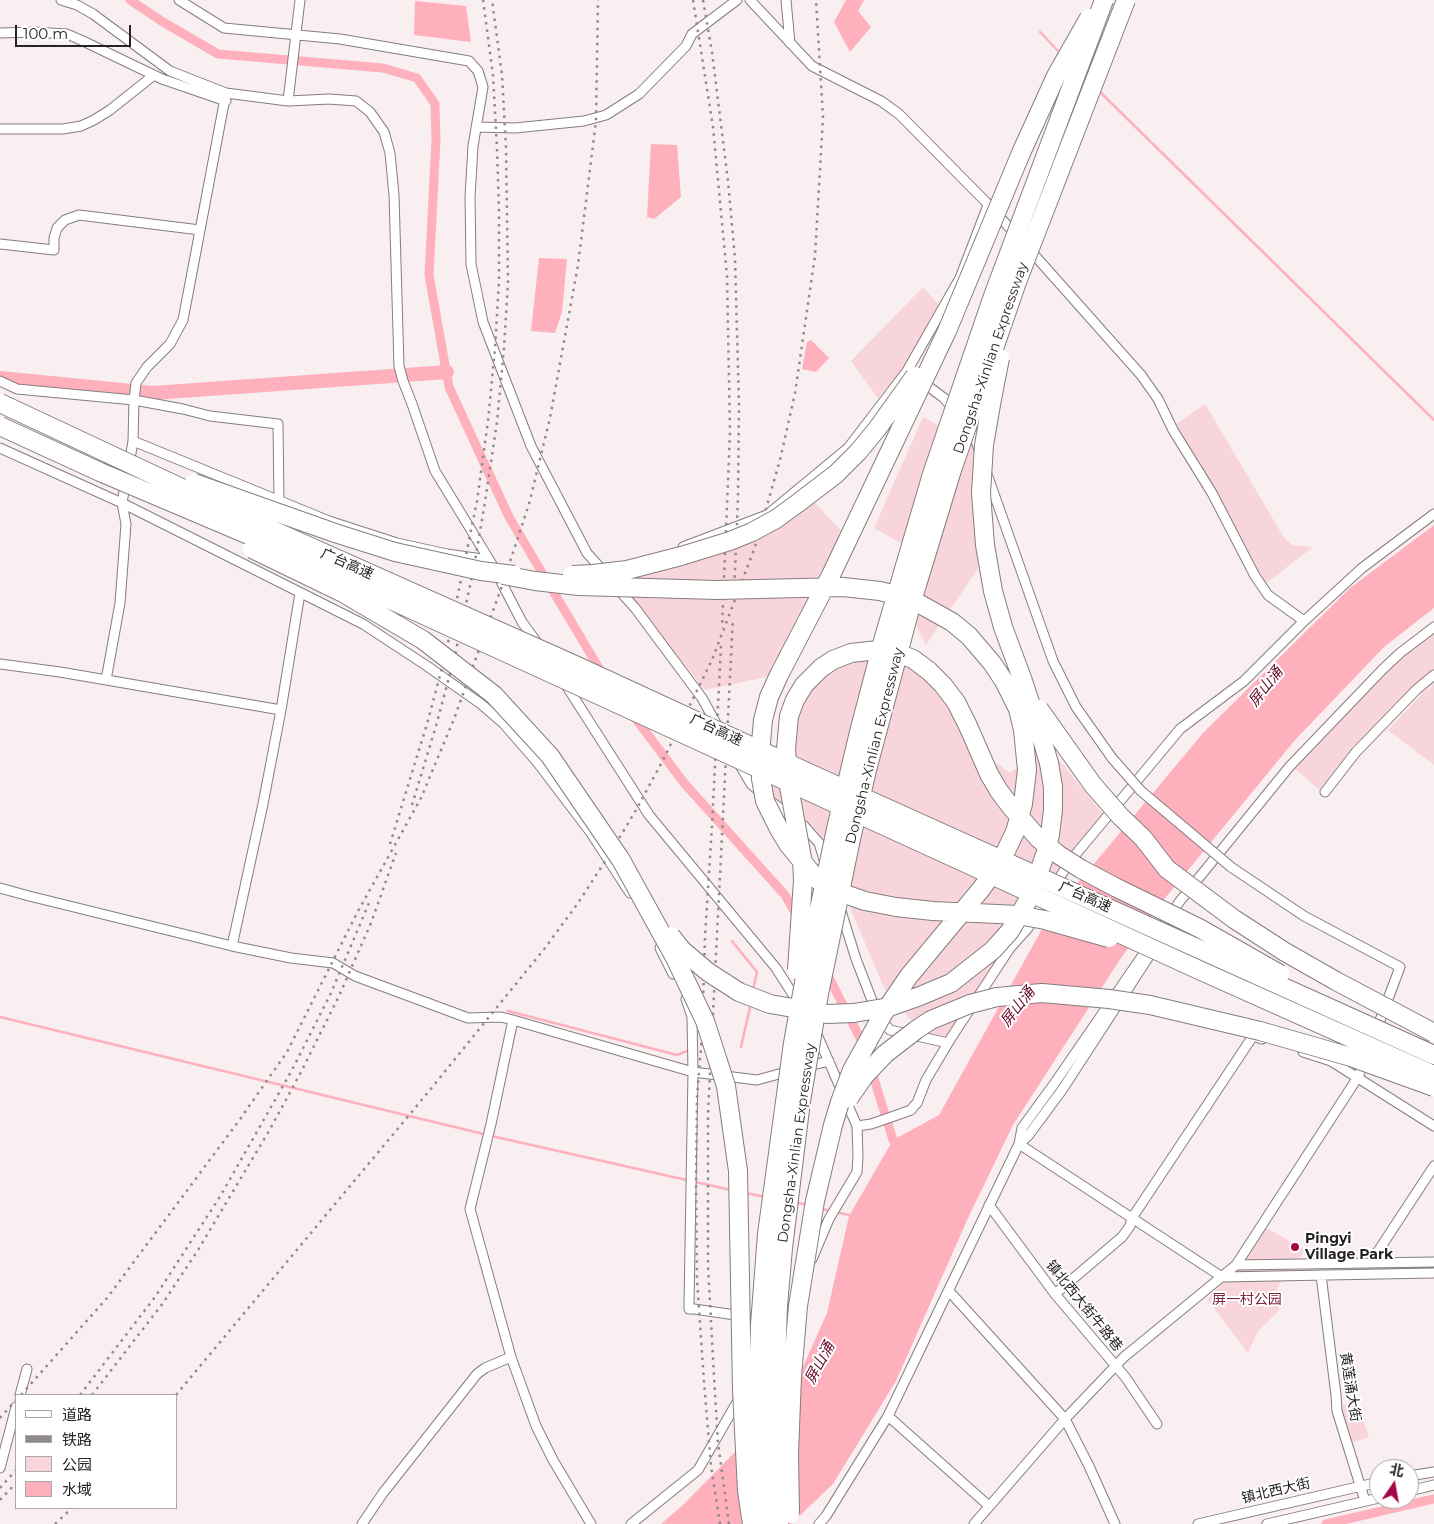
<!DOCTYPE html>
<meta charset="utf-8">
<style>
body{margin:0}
#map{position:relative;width:1434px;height:1524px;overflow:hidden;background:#f9eef0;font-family:Montserrat,"Noto Sans SC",sans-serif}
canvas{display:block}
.legend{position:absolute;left:15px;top:1394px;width:162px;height:115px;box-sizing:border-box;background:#fff;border:1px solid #a9a7a7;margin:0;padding:6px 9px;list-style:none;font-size:15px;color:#272324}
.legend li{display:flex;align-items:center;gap:10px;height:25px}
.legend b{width:25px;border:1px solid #a9a7a7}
.north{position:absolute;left:1369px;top:1459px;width:50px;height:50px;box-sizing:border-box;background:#fff;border:1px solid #a9a7a7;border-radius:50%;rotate:12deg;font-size:14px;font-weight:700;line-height:20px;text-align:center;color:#272324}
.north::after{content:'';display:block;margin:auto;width:18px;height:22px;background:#a20845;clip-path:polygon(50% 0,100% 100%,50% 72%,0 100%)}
.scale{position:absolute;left:15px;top:25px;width:116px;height:22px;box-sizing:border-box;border:2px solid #272324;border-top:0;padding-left:6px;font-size:15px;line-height:18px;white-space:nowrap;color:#272324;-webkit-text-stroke:4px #fff;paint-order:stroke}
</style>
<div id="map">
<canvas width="1434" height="1524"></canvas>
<ul class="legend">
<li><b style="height:6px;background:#fff"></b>道路</li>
<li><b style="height:6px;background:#918a8b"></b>铁路</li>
<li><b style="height:14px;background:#f8d5da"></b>公园</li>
<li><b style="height:14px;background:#feb0bd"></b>水域</li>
</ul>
<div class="north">北</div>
<div class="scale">100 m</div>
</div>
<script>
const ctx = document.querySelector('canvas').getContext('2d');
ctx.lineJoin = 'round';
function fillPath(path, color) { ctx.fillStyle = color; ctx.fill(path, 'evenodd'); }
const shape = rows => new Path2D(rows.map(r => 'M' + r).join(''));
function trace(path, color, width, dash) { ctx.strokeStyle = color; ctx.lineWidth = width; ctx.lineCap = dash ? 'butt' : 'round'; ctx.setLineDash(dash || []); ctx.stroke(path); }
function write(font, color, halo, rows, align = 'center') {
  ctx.font = font + ' Montserrat,"Noto Sans SC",sans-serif'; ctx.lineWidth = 4; ctx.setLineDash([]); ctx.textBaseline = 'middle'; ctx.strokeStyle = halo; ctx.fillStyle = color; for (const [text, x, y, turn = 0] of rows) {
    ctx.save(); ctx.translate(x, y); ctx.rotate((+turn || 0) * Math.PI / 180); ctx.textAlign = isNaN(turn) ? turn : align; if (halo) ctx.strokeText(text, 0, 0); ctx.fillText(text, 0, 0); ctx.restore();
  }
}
const green = shape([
 [923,287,939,305,903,369,878,398,851,361],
 [1205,404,1283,536,1292,545,1313,547,1265,584,1176,424],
 [923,417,975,446,979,567,926,645,916,625,934,562,874,528],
 [813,501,852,542,775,675,705,690,615,579],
 [1434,632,1434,669,1412,687,1352,748,1319,790,1294,768,1386,673,1412,648],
 [868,654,914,665,946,695,967,740,1010,773,1047,745,1104,815,1072,850,1017,929,945,1037,922,1033,885,990,821,839,806,821,770,794,724,723,779,747,808,687,842,661],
 [1434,684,1434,765,1388,730,1423,693],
 [1265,1227,1305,1250,1277,1288,1279,1311,1258,1331,1248,1353,1207,1299,1219,1287,1254,1247],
 [1356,1401,1369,1437,1351,1443,1338,1407]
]);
const water = shape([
 [846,0,864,0,858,11,871,27,850,52,834,22],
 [415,1,466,6,471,42,414,35],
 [651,144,677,145,681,197,654,219,647,217],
 [539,258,567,259,562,312,555,333,531,331],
 [811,340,829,358,816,372,802,369,807,342],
 [1434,525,1434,608,1384,647,1295,740,1161,903,1119,961,1013,1125,968,1218,896,1381,833,1484,791,1524,661,1524,683,1505,790,1396,827,1313,849,1216,893,1140,939,1115,1047,920,1203,733,1350,588]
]);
const stream = shape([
 [1040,32,1060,53],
 [1098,90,1434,420],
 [732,941,757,972,753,990],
 [508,1011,677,1055,687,1051],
 [0,1017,496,1137,731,1190],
 [741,1047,751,1003],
 [746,1193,765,1197],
 [795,1202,807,1205],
 [819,1208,831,1211],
 [836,1212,853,1216]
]);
const canal = shape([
 [130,0,163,22,218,54,383,68,417,78,435,104,436,140,429,275,449,387,509,517,603,675],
 [633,715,684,783,785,895,798,918],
 [826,972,860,1038,864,1047],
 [871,1069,893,1140,899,1149],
 [1326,1524,1434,1499]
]);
const river = shape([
 [0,378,153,393,447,372]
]);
const street = shape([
 [61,0,77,5,93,14,170,71,226,93,288,101,329,99,356,101,370,112,384,132,390,153,394,195,399,366,403,381,412,404,435,471,493,566,522,622,538,644],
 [179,0,224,28,340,39,469,61,478,71,483,87,473,146,470,197,471,264,483,322,531,446,587,553,604,572],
 [750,0,812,66,881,101,899,114,985,201,1017,236],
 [786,0,790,43],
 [0,33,33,32,67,34,83,41,162,79,226,101],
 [288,101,300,0],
 [476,127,515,128,584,121,606,115,639,94,686,46,692,34,737,0],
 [0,129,63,129,81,126,94,120,110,110,154,75],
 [0,244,54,250,54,238,57,228,65,220,79,215,200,230],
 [1029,249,1141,375,1158,399,1173,430,1212,493,1255,576,1268,595,1304,621],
 [0,381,17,389,134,400,183,409,210,416,278,424,279,502],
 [921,381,944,398,955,411],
 [966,424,974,434,979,450],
 [133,441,329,521,397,543,447,554,489,560],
 [0,448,122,503,363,624,427,666,481,704,503,723,537,762,591,833,630,893],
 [129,465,133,441,134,400,136,383,147,367,170,344,183,320,226,93],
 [987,474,1053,661,1076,707,1112,758],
 [683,547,767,515,848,448,907,371,960,278,988,205],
 [617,588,635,608,702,698,719,729],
 [0,664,60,672,281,710],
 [106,680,120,603,126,524,122,503,126,480],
 [564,682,649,815,776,968,799,1004],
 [738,762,751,784,770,801,804,826,819,843,825,863],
 [1325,792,1356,752,1416,690,1434,675],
 [1231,867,1304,916,1400,967,1376,1031],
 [1054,886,1071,860,1180,729,1244,681,1302,623,1362,568,1434,514],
 [0,888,29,896,232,946,291,958,333,963,355,976,468,1018,501,1017,513,1020,693,1072,757,1080,790,1071],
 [840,908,856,959,878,1016,890,1030,948,1043],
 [232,946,263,804,281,710,300,593],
 [660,948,673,974],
 [686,999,692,1017,693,1072,689,1305,689,1309,694,1309,763,1319],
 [513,1020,491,1124,470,1209,511,1357,536,1426,553,1460,591,1524],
 [1303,1052,1331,1061,1434,1126],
 [805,1067,829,1061],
 [857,1126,871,1124,900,1114,911,1110,914,1106,917,1103,926,1080,951,1038,1010,948,1028,928,1047,897],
 [1019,1144,1222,1277,1434,1273],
 [1019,1144,1028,1136,1062,1090,1155,947],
 [989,1205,1055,1294,1126,1378,1157,1424],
 [812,1259,829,1219,857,1172,858,1156,857,1126,815,1030],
 [1371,1262,1434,1166],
 [1236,1265,1434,1262],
 [1321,1275,1336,1395,1337,1411,1365,1501],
 [949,1291,1065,1419,1089,1466,1115,1524],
 [1055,1294,1122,1237,1130,1226,1132,1218,1253,1036,1262,1039],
 [20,1395,27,1369],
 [888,1416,989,1506],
 [0,1468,16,1407],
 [1409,1476,1434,1472],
 [1409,1491,1434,1485],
 [362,1524,383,1493,477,1374,485,1368,511,1357],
 [631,1524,698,1470,740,1397],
 [819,1524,826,1516,888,1416,1019,1144,1022,1128,1054,1084,1180,901,1290,766,1383,669,1400,653,1434,627],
 [974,1524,1065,1419,1124,1357,1236,1265,1358,1077,1365,1059],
 [1198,1524,1379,1482],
 [1267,1524,1379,1498]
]);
const rail = shape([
 [693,0,713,127,727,276,730,432,722,628],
 [703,0,712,52,728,181,735,259,739,405,738,498,734,595],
 [412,805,436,726,455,655,474,567,485,502,497,422,504,348,508,282,506,147,502,75,492,0],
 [390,844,427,724,446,653,477,501,488,421,495,348,499,281,499,212,497,148,493,75,483,0],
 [21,1395,107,1298,238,1122,287,1052,357,913,421,798,454,719,502,586,529,504,550,418,578,265,596,121,598,0],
 [80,1395,155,1297,221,1195,292,1070,331,993,369,903],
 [92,1395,163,1303,198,1250,269,1131,300,1074,339,996,371,923,396,853],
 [176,1395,425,1096,545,948,578,903,608,857,636,810,662,762,712,660,755,547,780,460,795,393,815,256,823,117,816,0],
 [0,1418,16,1400],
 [0,1488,16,1470],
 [0,1500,16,1483],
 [55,1524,72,1508],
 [720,1524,711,1466,704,1382,697,1280,696,1189,697,1097,702,1036,705,937,712,825,721,646],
 [729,1524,718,1443,714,1376,708,1266,708,1114,714,994,733,618]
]);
const streetBridge = shape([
 [1112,758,1141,791,1231,867]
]);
const highwayBridge = shape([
 [1089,18,1056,76,1021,153,947,331,831,575,779,675,769,697,763,720,760,754,761,779,765,801,779,829,788,844,810,871,818,880,836,891,865,901,896,907,933,911,1018,915,1045,920,1109,938],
 [0,403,250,520,575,665,809,773,1434,1055],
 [0,426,100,472,251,536,1199,970,1434,1075],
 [194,483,335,533,395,552,481,571,514,575],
 [252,549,343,593,423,640,494,695,550,756,621,860,675,958,705,1021,726,1086,738,1171,742,1390,747,1491,752,1524],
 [503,575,535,581,579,586,717,590,843,587,880,591,903,597,918,603,952,622,969,636,992,663,1004,681,1018,709,1023,730,1027,770,1023,804,1015,832,1002,859,982,888,909,976,883,1014,852,1070,840,1102,833,1125,815,1201,798,1306,792,1376,789,1454,790,1514],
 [572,575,593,574,627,570,681,556,730,541,752,532,776,519,798,503,836,474,858,452,877,429,915,376],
 [1039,709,1093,785,1121,817,1143,838,1167,869,1234,919,1285,952,1336,981,1434,1033],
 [671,936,682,950,708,972,739,992,770,1004,827,1014,854,1013,889,1007,920,996,951,983,993,950,1010,931,1030,897,1046,852,1050,835,1053,810,1053,787,1049,763,1041,736,1023,681,1003,627,993,591,985,545,981,493,984,445,992,399,1000,358],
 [797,970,803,880,802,858,788,781,786,749,789,716,795,700,804,685,821,668,833,660,851,653,887,649,913,659,929,671,943,685,956,702,968,726,989,774,999,791,1011,807,1039,839,1059,855,1081,869,1117,888,1199,928,1280,974],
 [849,1098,865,1075,885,1054,916,1030,931,1020,970,1004,997,997,1042,993,1109,999,1150,1005,1260,1031,1351,1057,1434,1087],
 [761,1524,759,1362,760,1325,767,1234,793,1043,807,966,836,829,859,732,884,637,932,474,993,296,1104,0],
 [779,1524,776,1464,775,1390,778,1306,783,1248,801,1101,819,994,851,839,867,770,913,598,952,470,1017,282,1126,0]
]);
const markers = [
 [1295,1247,5,"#a20845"]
];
const streetNames = [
 ["Dongsha-Xinlian Expressway",991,358,-71],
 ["广台高速",347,564,24],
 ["广台高速",716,730,25],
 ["Dongsha-Xinlian Expressway",875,746,-76],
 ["广台高速",1085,897,24],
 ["Dongsha-Xinlian Expressway",797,1143,-82],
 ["镇北西大街牛路巷",1084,1306,51],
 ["黄莲涌大街",1350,1387,81],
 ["镇北西大街",1276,1491,-13]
];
const poiNames = [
 ["Pingyi",1305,1239],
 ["Village Park",1305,1255]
];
const parkNames = [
 ["屏一村公园",1247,1300]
];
const waterNames = [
 ["屏山涌",1266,687,-52],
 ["屏山涌",1018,1007,-52],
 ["屏山涌",820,1363,-62]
];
fillPath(green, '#f8d5da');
fillPath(water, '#feb0bd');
trace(stream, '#feb0bd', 2.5);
trace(canal, '#feb0bd', 9);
trace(river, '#feb0bd', 14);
trace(street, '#867d7e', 11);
trace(street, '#fff', 9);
trace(rail, '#918a8b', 2.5, [2.5, 5]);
trace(streetBridge, '#867d7e', 11, []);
trace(highwayBridge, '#867d7e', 20, []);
trace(streetBridge, '#fff', 9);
trace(highwayBridge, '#fff', 18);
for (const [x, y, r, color] of markers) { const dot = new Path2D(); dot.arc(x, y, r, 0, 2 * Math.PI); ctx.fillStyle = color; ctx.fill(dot); trace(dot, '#fff', 2); }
write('14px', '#272324', '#fff', streetNames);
write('bold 14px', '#272324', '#fff', poiNames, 'left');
write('14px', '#7d253d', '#fff', parkNames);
write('italic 15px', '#650a2a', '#fff', waterNames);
</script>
